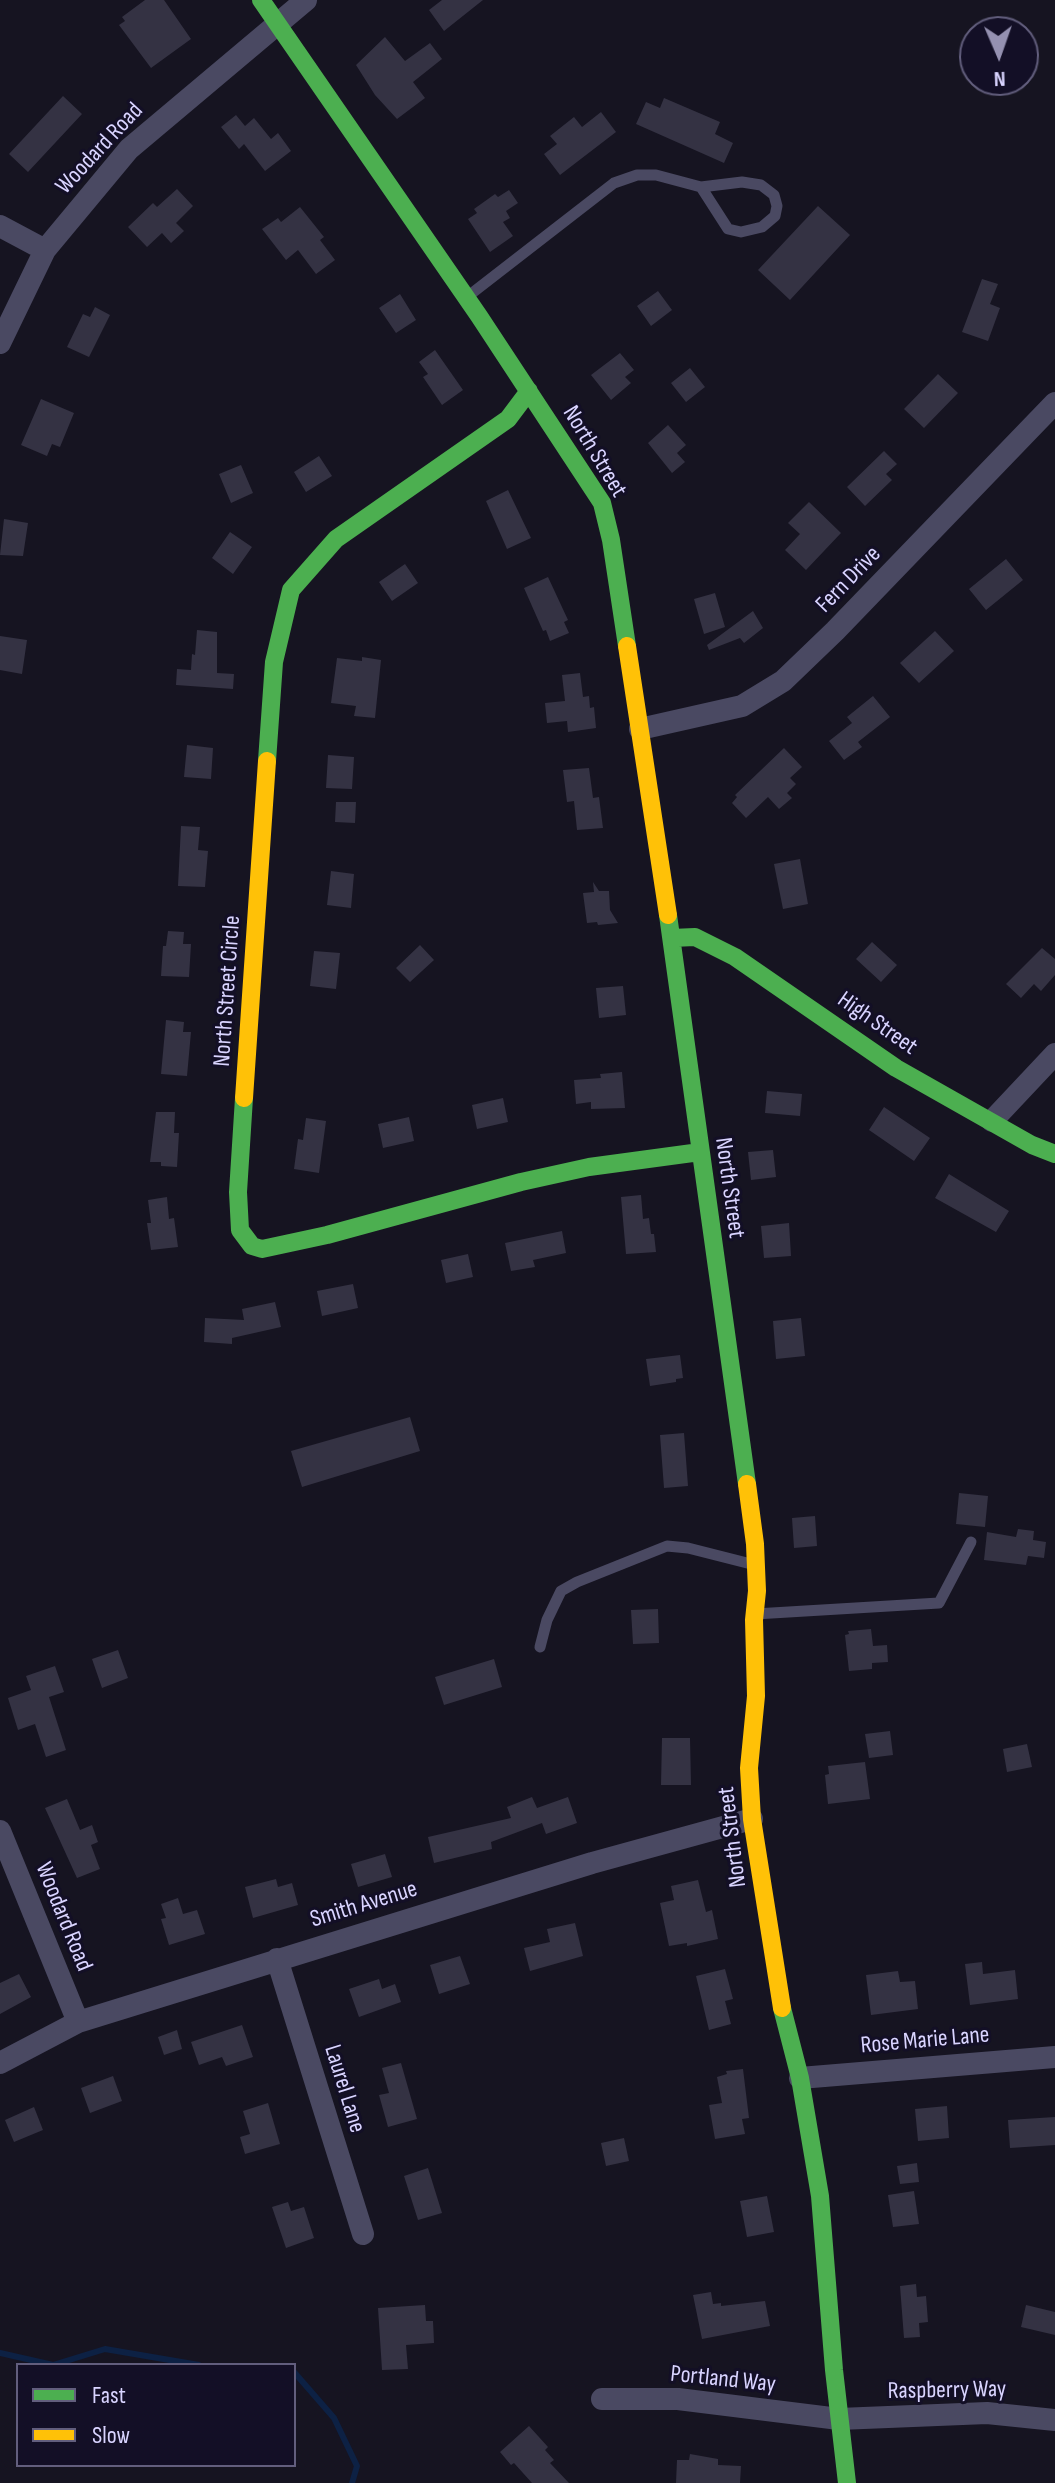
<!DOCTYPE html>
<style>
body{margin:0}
#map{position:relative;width:1055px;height:2483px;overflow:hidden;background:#161421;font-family:"Sofia Sans Condensed",sans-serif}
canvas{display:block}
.legend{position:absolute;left:16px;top:2363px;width:280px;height:104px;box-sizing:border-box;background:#130f26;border:2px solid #625e7d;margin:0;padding:10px 14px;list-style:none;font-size:24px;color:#d9d4ff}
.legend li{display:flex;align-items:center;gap:16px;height:40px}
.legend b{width:40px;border:2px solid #625e7d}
.north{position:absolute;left:959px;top:16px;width:80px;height:80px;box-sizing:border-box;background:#130f26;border:2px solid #625e7d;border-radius:50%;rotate:178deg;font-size:22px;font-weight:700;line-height:32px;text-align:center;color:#d9d4ff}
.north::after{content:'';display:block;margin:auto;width:28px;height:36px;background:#9591b1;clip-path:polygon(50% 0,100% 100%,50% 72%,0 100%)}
</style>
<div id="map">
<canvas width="1055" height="2483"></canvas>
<ul class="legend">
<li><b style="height:10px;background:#4caf50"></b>Fast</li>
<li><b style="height:10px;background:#ffc107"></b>Slow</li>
</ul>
<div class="north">N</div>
</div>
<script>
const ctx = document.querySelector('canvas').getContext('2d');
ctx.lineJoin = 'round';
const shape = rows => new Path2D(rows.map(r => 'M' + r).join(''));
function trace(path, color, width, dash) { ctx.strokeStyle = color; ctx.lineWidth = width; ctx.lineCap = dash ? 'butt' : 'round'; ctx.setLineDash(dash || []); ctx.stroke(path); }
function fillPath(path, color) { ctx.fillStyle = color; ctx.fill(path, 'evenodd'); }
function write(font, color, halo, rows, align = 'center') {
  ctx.font = font + ' "Sofia Sans Condensed",sans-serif'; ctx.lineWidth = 6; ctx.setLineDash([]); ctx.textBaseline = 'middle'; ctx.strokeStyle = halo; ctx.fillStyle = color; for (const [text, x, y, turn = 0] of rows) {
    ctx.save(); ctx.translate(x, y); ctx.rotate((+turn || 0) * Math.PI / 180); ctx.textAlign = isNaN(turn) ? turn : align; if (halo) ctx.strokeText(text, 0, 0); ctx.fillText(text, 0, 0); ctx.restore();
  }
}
const stream = shape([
 [0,2353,53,2365,105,2349,199,2365],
 [294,2372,334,2418,357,2466,352,2483]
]);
const building = shape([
 [145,0,164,0,191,39,151,68,119,25,125,21,122,17],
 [442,0,483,0,444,31,429,10],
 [385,37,405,61,430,43,442,59,413,82,425,98,397,119,375,95,356,65],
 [63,96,82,114,28,172,9,154],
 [664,98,720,122,715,134,733,143,724,163,636,124,646,102,660,108],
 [601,112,616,132,560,175,544,154,557,144,550,136,574,117,582,127],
 [236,115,245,126,254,118,271,139,278,133,291,151,265,171,244,144,239,149,221,127],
 [177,189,193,206,176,223,184,231,171,243,162,233,147,247,128,227,153,203,157,207],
 [509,190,518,203,506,211,510,218,503,222,513,236,490,252,468,219,477,213,474,209,495,194,498,197],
 [818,206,850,235,790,300,758,270],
 [300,207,324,237,320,240,335,260,316,274,298,250,286,260,262,229,278,218,281,222],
 [982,279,998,284,990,304,1000,308,988,341,962,332],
 [658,291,672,310,651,326,637,306],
 [400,294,416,320,396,333,379,308],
 [95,307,110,315,89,357,67,347,83,314,90,317],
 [435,350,463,390,442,405,423,377,428,374,419,362],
 [620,353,634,370,625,377,631,383,611,400,591,375],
 [690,368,705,387,686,402,671,383],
 [938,374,958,393,924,428,904,409],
 [41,399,74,413,60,447,52,444,47,456,21,445],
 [668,425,686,445,677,453,685,462,672,473,648,443],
 [884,451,897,464,886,474,892,480,865,506,847,487],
 [319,456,332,476,306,492,294,472],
 [241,465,253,493,231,503,219,474],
 [508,490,531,538,507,549,486,501],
 [809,502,841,533,806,570,785,550,800,534,788,523],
 [4,519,28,523,23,556,0,555],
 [230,532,252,547,233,574,212,558],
 [1006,559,1023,580,986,610,969,589],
 [405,564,418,583,392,601,379,582],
 [548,577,568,620,564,622,569,633,550,641,546,630,543,631,524,588],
 [715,593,725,627,704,634,694,599],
 [753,611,763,628,744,643,740,638,709,650,707,645],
 [197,630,217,632,217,673,234,674,233,689,176,685,177,669,191,670,192,654,195,655],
 [935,631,954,651,919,683,900,663],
 [0,636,27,640,22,674,0,670],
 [362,657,381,660,375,718,354,716,356,706,331,703,337,658,362,661],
 [580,673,583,697,589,696,590,708,594,707,596,728,568,732,567,721,547,723,545,703,565,701,562,675],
 [873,696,890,717,858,742,862,747,844,760,829,741,852,723,847,717],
 [187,745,213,748,211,779,184,777],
 [784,748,802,767,790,778,796,784,787,793,792,798,779,809,768,797,746,818,732,803,737,797,735,795],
 [328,755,354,757,352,789,326,788],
 [589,768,593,798,599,797,603,828,577,830,574,801,567,802,563,770],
 [336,802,356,802,355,823,335,822],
 [181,826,200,827,198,850,208,851,205,887,178,886],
 [800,859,808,904,783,909,774,864],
 [331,871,354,874,351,908,327,905],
 [593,882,599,891,609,891,610,910,618,923,598,925,597,922,587,923,583,893,594,892],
 [168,931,184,932,183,944,191,944,189,977,161,976,163,946,166,946],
 [872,942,897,965,881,982,856,959],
 [420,945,434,960,410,982,396,968],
 [1042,948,1055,959,1055,975,1041,991,1034,984,1021,998,1006,984],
 [314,951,340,953,336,989,310,986],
 [623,986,626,1015,599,1018,596,988],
 [166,1020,184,1022,183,1032,191,1032,187,1076,161,1074],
 [622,1072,625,1108,591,1109,591,1102,576,1104,574,1080,601,1078,600,1074],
 [767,1091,802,1094,800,1116,765,1113],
 [503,1098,508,1122,477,1129,472,1105],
 [884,1107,930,1138,914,1161,869,1130],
 [156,1112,175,1112,174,1133,179,1133,177,1167,161,1166,161,1162,150,1162],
 [409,1117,414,1141,383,1148,378,1124],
 [306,1118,326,1121,319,1173,294,1169,298,1139,303,1140],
 [773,1150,776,1177,751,1180,748,1152],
 [949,1174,1009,1211,996,1232,935,1198],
 [641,1195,643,1219,649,1218,651,1234,654,1234,656,1252,626,1254,621,1197],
 [167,1197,169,1219,174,1218,178,1247,151,1250,147,1223,151,1223,148,1200],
 [789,1223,791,1256,764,1258,761,1226],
 [562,1231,566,1253,533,1260,535,1267,511,1271,505,1243],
 [468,1254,473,1277,446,1283,441,1260],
 [353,1284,358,1308,322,1316,317,1291],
 [275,1302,281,1327,232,1338,232,1344,204,1342,205,1318,244,1320,242,1309],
 [801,1318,805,1356,776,1359,773,1321],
 [680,1355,683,1378,676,1379,676,1382,650,1386,646,1359],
 [410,1417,420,1451,302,1487,291,1451],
 [684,1433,688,1486,664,1488,660,1435],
 [959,1493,988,1496,985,1527,956,1524],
 [815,1516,817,1546,794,1548,792,1518],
 [1018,1529,1034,1531,1033,1540,1046,1542,1044,1558,1028,1556,1026,1565,984,1560,987,1532,1016,1537],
 [658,1609,659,1643,633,1644,631,1610],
 [871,1629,873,1646,887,1645,888,1662,872,1663,872,1669,849,1671,845,1635,849,1634,848,1631],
 [118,1650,128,1678,102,1688,92,1659],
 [494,1659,502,1687,444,1705,435,1677],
 [55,1666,64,1692,49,1697,66,1750,46,1757,35,1724,18,1730,8,1698,31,1690,26,1676],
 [890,1731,893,1755,869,1758,865,1734],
 [662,1738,690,1738,691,1785,661,1785],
 [1027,1744,1032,1767,1007,1772,1003,1749],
 [865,1762,870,1799,828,1804,825,1775,829,1774,828,1766],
 [532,1797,537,1808,568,1797,577,1823,546,1834,542,1823,491,1842,492,1849,434,1863,428,1837,511,1818,507,1807],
 [67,1799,80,1830,92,1825,98,1842,91,1845,100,1869,77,1878,45,1808],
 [385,1854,392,1877,358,1887,351,1864],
 [276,1879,278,1887,292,1883,298,1905,253,1918,245,1887],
 [698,1880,706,1912,712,1910,718,1939,687,1946,687,1943,669,1946,660,1903,674,1900,671,1886],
 [178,1898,183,1914,197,1910,205,1934,169,1945,161,1919,166,1918,161,1904],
 [575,1923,583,1956,530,1971,524,1948,550,1942,547,1929],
 [460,1956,470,1984,439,1994,430,1965],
 [982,1962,983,1974,1015,1970,1018,1999,970,2005,965,1964],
 [725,1969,733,1999,725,2001,731,2024,709,2030,696,1976],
 [898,1971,900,1982,915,1981,918,2009,871,2015,866,1975],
 [19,1974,31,1997,0,2014,0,1983],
 [379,1979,382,1989,395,1984,401,2002,359,2017,349,1989],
 [242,2025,253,2057,226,2066,222,2057,199,2065,191,2042],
 [177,2030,182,2049,164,2055,158,2037],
 [401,2063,417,2119,388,2127,379,2095,389,2093,382,2068],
 [743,2069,749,2118,742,2119,745,2134,715,2139,709,2105,722,2103,717,2077,727,2074,726,2071],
 [113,2076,122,2101,90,2113,81,2088],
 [268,2103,280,2144,245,2154,240,2137,250,2134,243,2111],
 [947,2106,949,2138,918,2141,915,2109],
 [34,2107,43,2130,14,2142,5,2120],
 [1055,2117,1055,2145,1010,2148,1008,2120],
 [624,2138,629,2161,606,2166,601,2143],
 [917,2163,919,2182,900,2184,897,2166],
 [428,2168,442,2213,418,2220,404,2176],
 [914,2191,919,2224,893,2227,888,2195],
 [767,2196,774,2232,747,2237,740,2201],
 [288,2202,291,2211,304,2207,314,2238,286,2248,272,2207],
 [916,2284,917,2297,926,2296,928,2322,919,2323,920,2337,904,2338,900,2286],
 [711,2292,713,2304,721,2303,721,2306,765,2301,770,2326,702,2339,693,2295],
 [425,2305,426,2321,433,2321,434,2343,406,2345,408,2369,382,2370,378,2308],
 [1026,2305,1055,2312,1055,2335,1021,2327],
 [529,2426,548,2447,545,2450,554,2460,550,2463,569,2483,532,2483,514,2463,511,2465,500,2452],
 [690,2454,718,2459,718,2465,741,2466,740,2483,676,2483,677,2460,689,2460]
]);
const lane = shape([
 [467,297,614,183,637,175,656,175,701,187,742,182,761,185,774,195,777,206,775,216,762,227,741,232,728,229,701,187],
 [755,1614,939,1603,971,1542],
 [540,1647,547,1620,561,1591,577,1582,667,1546,688,1548,755,1565]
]);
const street = shape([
 [0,226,45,250],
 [0,343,45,250,129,149,306,0],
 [640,729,742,706,783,681,835,631,1055,403],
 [992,1121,1055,1054],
 [0,1831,78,2022],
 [277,1959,363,2234],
 [0,2063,78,2022,592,1863,752,1819],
 [800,2078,1055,2057],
 [602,2399,678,2399,839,2419,987,2413,1055,2420]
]);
const fast = shape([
 [261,0,479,316,602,503,611,540,627,646],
 [267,761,274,662,291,590,336,539,508,419,529,391],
 [668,915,747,1484],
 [672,938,695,937,735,957,896,1068,1032,1145,1055,1154],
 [244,1098,238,1192,240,1230,252,1246,262,1249,327,1235,521,1182,589,1167,700,1152],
 [782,2008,800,2078,820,2196,834,2370,847,2483]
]);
const slow = shape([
 [627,646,668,915],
 [244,1098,267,761],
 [747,1484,755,1544,757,1591,754,1620,756,1696,749,1768,752,1819,782,2008]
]);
const streetNames = [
 ["Woodard Road",100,149,-47],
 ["North Street",594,452,59],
 ["Fern Drive",849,580,-46],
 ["North Street Circle",228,991,-86],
 ["High Street",877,1024,35],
 ["North Street",729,1188,82],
 ["North Street",733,1837,-97],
 ["Smith Avenue",364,1905,-17],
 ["Woodard Road",63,1917,68],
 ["Rose Marie Lane",925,2041,-5],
 ["Laurel Lane",344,2089,73],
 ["Portland Way",723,2380,6],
 ["Raspberry Way",947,2391,-1]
];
trace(stream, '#0d2144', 6);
fillPath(building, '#343243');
trace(lane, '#4a4962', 11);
trace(street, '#4a4962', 22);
trace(fast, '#4caf50', 18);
trace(slow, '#ffc107', 18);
write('24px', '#d9d4ff', '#130f26', streetNames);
</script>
